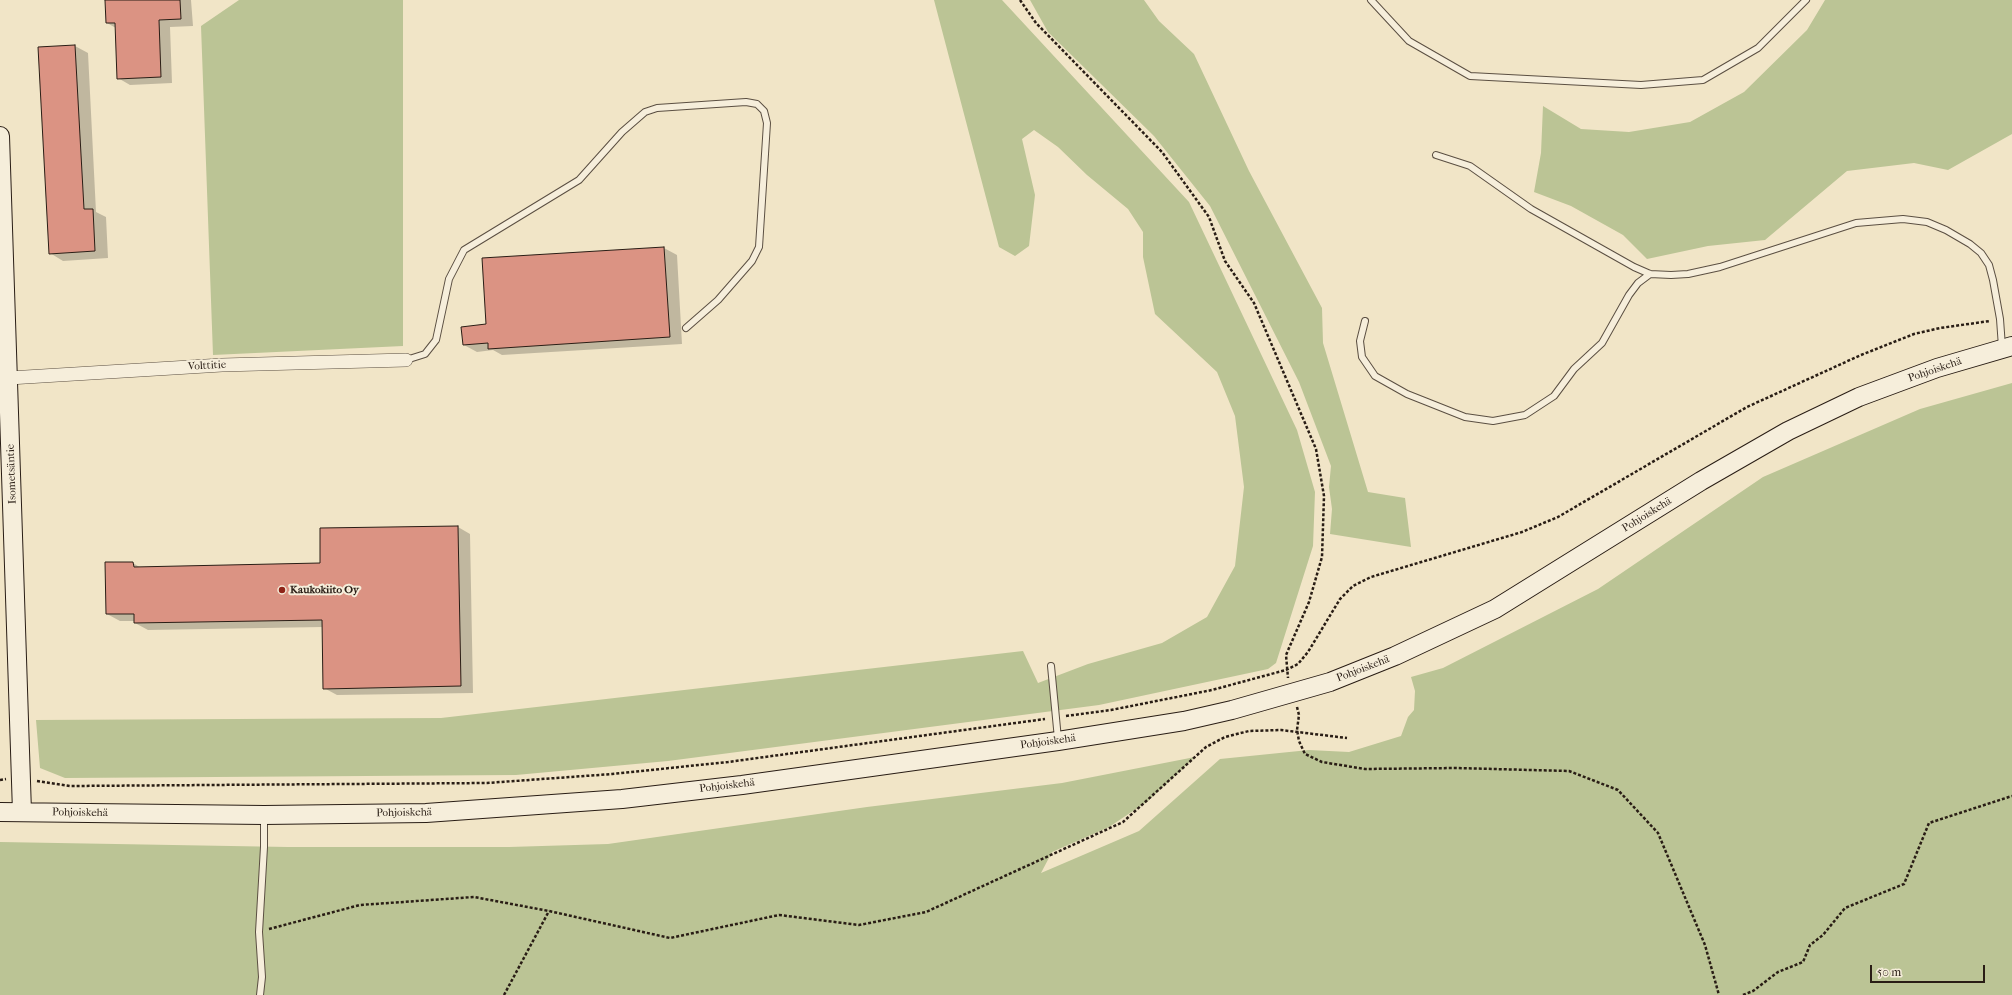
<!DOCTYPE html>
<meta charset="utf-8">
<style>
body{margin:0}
#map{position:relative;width:2012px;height:995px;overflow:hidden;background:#f1e5c7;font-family:"IM FELL French Canon",serif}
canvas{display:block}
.scale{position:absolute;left:1870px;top:965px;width:115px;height:18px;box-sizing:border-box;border:2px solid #291d15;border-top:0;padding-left:5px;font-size:12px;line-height:14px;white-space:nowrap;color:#291d15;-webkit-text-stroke:3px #f6eedb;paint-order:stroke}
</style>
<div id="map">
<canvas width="2012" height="995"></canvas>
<div class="scale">50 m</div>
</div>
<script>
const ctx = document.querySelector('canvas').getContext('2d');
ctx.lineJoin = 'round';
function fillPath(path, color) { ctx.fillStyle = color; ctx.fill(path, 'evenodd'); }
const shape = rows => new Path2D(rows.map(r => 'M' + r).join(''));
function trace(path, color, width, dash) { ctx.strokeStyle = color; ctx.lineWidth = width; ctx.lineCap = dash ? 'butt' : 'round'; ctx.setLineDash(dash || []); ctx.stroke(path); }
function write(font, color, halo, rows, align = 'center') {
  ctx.font = font + ' "IM FELL French Canon",serif'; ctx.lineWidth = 4; ctx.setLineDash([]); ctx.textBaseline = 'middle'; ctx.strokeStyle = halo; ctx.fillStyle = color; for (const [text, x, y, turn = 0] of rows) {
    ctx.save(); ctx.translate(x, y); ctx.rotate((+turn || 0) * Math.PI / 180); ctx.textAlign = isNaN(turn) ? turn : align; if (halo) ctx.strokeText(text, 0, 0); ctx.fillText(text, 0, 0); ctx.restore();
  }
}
const green = shape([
 [239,0,403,0,403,346,213,355,201,26],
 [934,0,1002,0,1189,202,1297,430,1315,492,1313,546,1276,663,1268,669,1099,705,668,761,516,775,65,778,40,768,36,720,441,718,1023,651,1038,683,1088,664,1162,643,1207,617,1235,566,1244,487,1235,416,1217,372,1155,314,1143,257,1143,232,1128,209,1087,175,1058,147,1034,130,1022,139,1035,195,1029,246,1015,256,999,247],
 [1030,0,1144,0,1159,21,1194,54,1249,171,1322,308,1323,343,1368,492,1405,498,1411,547,1330,534,1332,509,1329,487,1331,466,1299,382,1210,206,1154,136,1048,32],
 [1825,0,2012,0,2012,134,1948,170,1914,163,1847,171,1765,240,1708,246,1647,259,1623,235,1571,206,1534,192,1541,153,1543,106,1581,129,1629,132,1690,122,1744,92,1807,30],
 [2012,383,2012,995,0,995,0,842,288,847,509,847,608,844,867,807,1062,783,1195,757,1148,801,1109,827,1052,852,1041,873,1139,831,1220,759,1309,750,1349,752,1401,736,1408,717,1414,710,1415,691,1411,677,1443,668,1598,589,1763,477,1920,409]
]);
const shadow = shape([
 [106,0,191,0,193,26,170,27,172,83,130,85,118,78,116,28,107,23],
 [75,46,88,53,96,212,106,217,108,258,63,261,50,253,39,48],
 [664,248,677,255,682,344,502,355,493,350,477,352,464,345,487,325],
 [458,527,470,534,473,693,337,695,324,688,323,627,148,630,135,623,135,621,120,621,107,614,133,563,141,568,321,564]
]);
const building = shape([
 [105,0,180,0,181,19,159,20,161,77,117,79,115,23,106,23,105,0],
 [75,45,84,209,93,209,95,251,49,254,38,47,75,45],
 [664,247,670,337,488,349,488,343,463,345,461,327,486,324,482,258,664,247],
 [458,526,461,686,323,689,322,620,134,623,134,614,106,614,105,562,133,562,134,567,320,563,320,528,458,526]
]);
const path = shape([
 [1020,0,1036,23,1162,152,1209,217,1225,261,1254,303,1316,449,1324,496,1322,557,1309,602,1286,655,1288,678],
 [1297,707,1299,715,1297,730,1299,741,1305,754,1322,762,1365,769,1456,768,1569,771,1618,790,1658,833,1705,945,1719,995],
 [1066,716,1111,710,1212,690,1286,670,1298,664,1308,652,1340,599,1353,586,1371,577,1522,532,1558,517,1747,407,1861,355,1914,334,1940,328,1990,321],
 [0,780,6,779],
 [37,781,70,786,487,783,612,774,728,762,1045,719],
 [269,929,360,905,474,897,549,911,670,938,779,915,859,925,926,912,1123,822,1206,747,1225,737,1249,731,1281,730,1347,738],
 [504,995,549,911],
 [1743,995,1753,991,1778,972,1803,962,1810,945,1823,935,1845,908,1904,884,1929,823,2012,796]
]);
const service = shape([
 [1371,0,1409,41,1470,76,1641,85,1703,80,1758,48,1806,0],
 [1436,155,1470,166,1531,209,1634,267,1650,274,1671,275,1688,274,1720,267,1856,223,1903,219,1927,222,1946,230,1970,244,1981,253,1989,265,1993,280,2000,319,2002,347],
 [1365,321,1360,341,1362,357,1375,376,1407,394,1465,417,1493,421,1525,415,1554,396,1574,369,1602,343,1629,295,1638,283,1650,274],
 [406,360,425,354,436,340,449,279,464,250,579,180,622,132,645,112,657,108,746,102,757,104,764,111,767,123,759,247,752,261,718,300,686,328],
 [1051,666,1058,739],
 [260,995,262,977,259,932,264,847,264,817]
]);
const minor = shape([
 [9,378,222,365,406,360]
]);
const secondary = shape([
 [0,136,22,812],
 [0,812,264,815,426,813,622,799,742,785,1058,741,1184,721,1232,710,1330,682,1395,656,1495,609,1701,481,1788,431,1859,397,1937,368,2012,346]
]);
const markers = [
 [282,590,4,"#8f2418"]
];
const streetNames = [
 ["Volttitie",207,366,-3],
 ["Pohjoiskehä",1935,370,-19],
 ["Isometsäntie",12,474,-92],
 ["Pohjoiskehä",1647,515,-32],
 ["Pohjoiskehä",1363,669,-21],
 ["Pohjoiskehä",1048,742,-8],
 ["Pohjoiskehä",727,786,-7],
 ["Pohjoiskehä",80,813,1],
 ["Pohjoiskehä",404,813,-1]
];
const poiNames = [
 ["Kaukokiito Oy",290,590]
];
fillPath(green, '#bbc495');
fillPath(shadow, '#0003');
fillPath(building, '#db9383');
trace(building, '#291d15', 1);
trace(service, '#5b4f42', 8);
trace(minor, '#5b4f42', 14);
trace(secondary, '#291d15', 20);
trace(path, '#291d15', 2.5, [3, 2]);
trace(service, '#f6eedb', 6);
trace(minor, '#f6eedb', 13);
trace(secondary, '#f6eedb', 18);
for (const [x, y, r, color] of markers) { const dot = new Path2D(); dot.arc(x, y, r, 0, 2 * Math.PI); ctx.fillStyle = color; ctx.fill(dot); trace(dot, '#f6eedb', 1.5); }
write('11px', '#291d15', '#f6eedb', streetNames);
write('bold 11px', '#291d15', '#f6eedb', poiNames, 'left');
</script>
